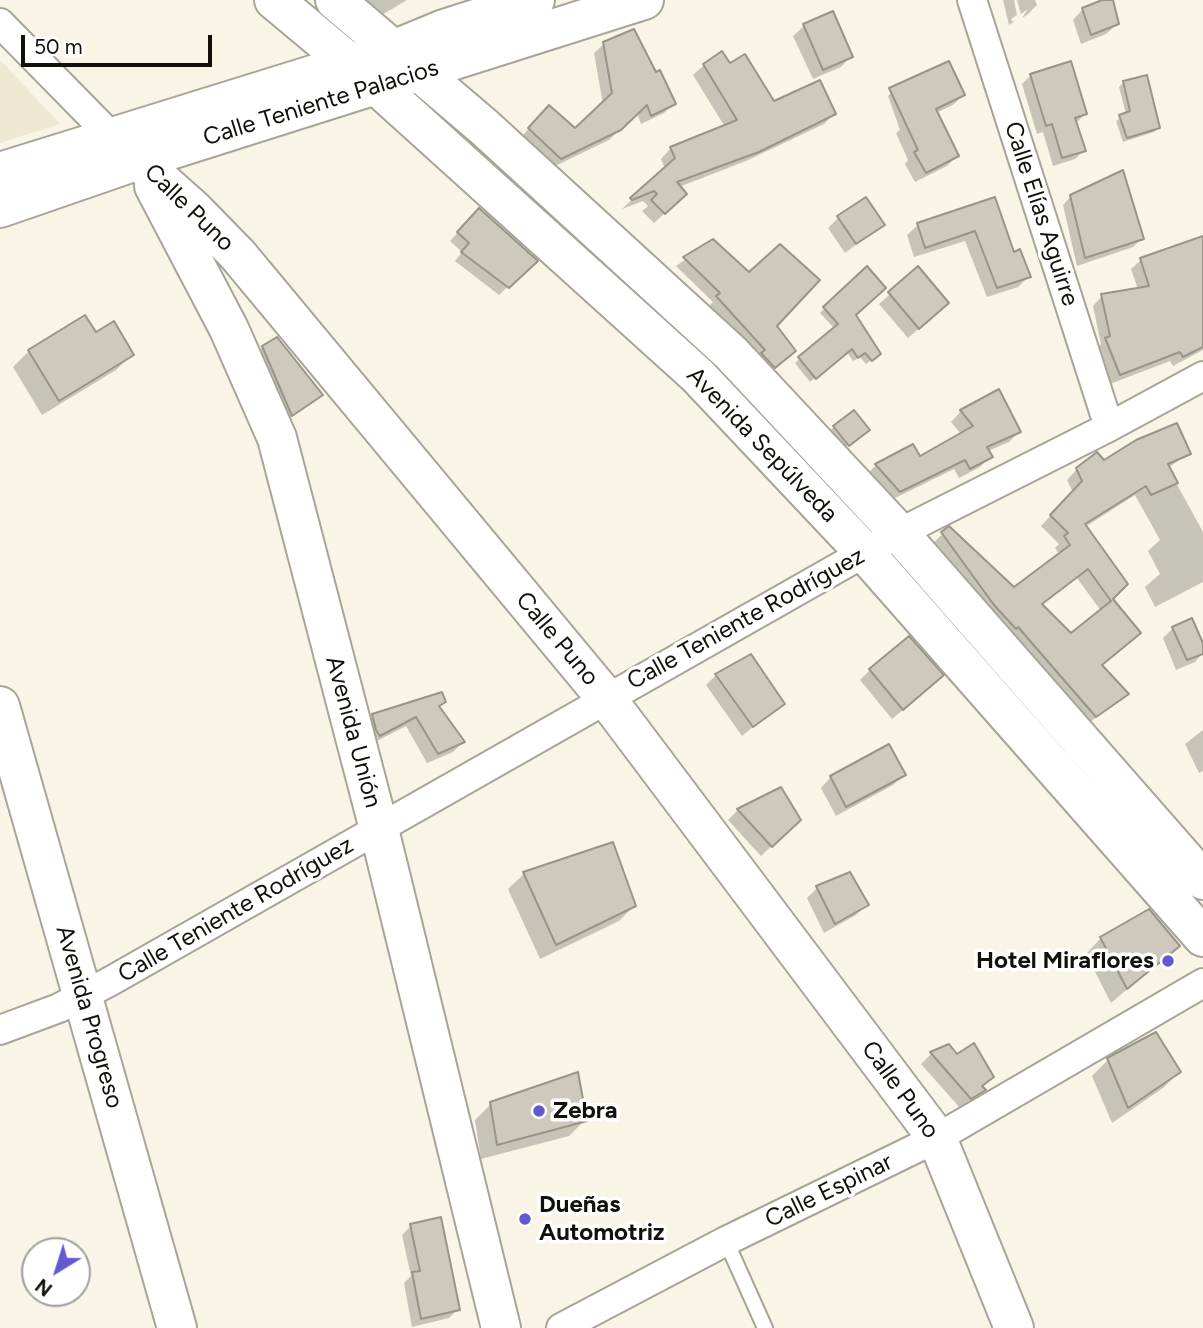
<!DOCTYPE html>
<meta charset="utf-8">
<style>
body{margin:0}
#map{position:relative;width:1203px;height:1328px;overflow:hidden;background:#f8f4e6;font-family:Figtree,sans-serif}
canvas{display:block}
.north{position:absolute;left:21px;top:1237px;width:70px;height:70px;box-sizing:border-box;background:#fff;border:2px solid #a09f9d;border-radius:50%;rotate:218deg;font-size:19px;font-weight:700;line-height:28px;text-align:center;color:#11100b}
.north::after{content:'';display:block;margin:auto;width:24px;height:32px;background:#6458d1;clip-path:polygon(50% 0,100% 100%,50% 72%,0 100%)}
.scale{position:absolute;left:21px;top:35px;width:191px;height:32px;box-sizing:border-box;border:4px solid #11100b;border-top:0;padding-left:9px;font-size:21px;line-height:24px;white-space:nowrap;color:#11100b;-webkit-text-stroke:5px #fff;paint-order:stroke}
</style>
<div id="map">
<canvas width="1203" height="1328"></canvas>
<div class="north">N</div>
<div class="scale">50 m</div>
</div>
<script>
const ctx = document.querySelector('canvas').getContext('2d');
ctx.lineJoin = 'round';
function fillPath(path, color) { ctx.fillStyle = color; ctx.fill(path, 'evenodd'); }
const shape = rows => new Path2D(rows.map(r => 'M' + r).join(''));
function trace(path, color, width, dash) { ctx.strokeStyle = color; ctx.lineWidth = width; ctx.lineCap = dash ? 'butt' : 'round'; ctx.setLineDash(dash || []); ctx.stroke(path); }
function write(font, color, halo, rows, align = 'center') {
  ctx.font = font + ' Figtree,sans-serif'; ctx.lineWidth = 7; ctx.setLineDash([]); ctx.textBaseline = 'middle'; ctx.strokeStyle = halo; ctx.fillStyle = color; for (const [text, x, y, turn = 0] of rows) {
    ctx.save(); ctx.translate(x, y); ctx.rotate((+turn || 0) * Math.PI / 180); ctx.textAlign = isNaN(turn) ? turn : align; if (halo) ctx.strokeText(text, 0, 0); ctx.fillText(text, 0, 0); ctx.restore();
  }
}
const built = shape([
 [0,60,60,124,0,143]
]);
const shadow = shape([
 [362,0,407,0,375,19],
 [1003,0,1014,0,1017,15,1011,19,1013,22,1018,19,1009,25],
 [1017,0,1035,0,1037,5,1027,15,1022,18,1028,9,1021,14],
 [1111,0,1117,24,1106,34,1081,44,1073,20,1083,9],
 [832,13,851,56,841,67,813,79,793,36,804,26],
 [604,44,656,75,674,103,664,113,641,124,637,113,609,140,551,168,520,139,539,116,575,131,603,104,594,53],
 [704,65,729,65,773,103,834,114,824,124,746,161,679,187,675,204,654,223,642,211,648,206,643,201,622,209,665,169,661,159,671,148,725,127,693,75],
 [1031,75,1085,114,1075,124,1084,150,1075,159,1053,166,1043,132,1037,134,1022,84],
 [1124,82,1158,128,1154,132,1123,142,1116,121,1126,114,1119,87],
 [899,86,963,95,953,105,936,113,957,156,947,166,915,182,905,164,908,160,896,133,900,130,888,96],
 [1071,196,1142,238,1133,247,1077,266,1063,205],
 [994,200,1013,254,1029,276,1018,287,987,297,965,241,914,257,907,235,918,225],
 [479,210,535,261,499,295,455,261,462,252,450,241],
 [838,218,882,225,845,253,828,228],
 [1203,238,1203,350,1173,366,1170,361,1110,384,1096,349,1101,344,1093,306,1102,296,1138,289,1131,269,1141,260],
 [712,241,775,326,786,359,766,375,758,359,709,306,713,302,676,266],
 [866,269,854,315,874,358,866,364,860,357,853,361,847,352,810,382,795,363,835,329,820,313],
 [918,269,937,313,908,338,879,304],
 [95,335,132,354,116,370,42,415,13,367,29,351],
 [263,347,320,395,282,424,253,357],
 [961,411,1019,432,1009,442,988,451,990,456,980,467,959,478,954,469,889,501,866,475,876,465,919,458,961,434,951,422],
 [834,427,863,435,843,449,830,431],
 [1189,453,1168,468,1203,532,1203,582,1155,607,1145,587,1160,574,1148,551,1160,540,1135,495,1085,527,1111,599,1139,632,1100,666,1127,694,1085,726,932,544,949,528,1014,589,1060,555,1055,548,1059,544,1041,526,1073,492,1067,480,1077,469,1103,462],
 [1077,578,1101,611,1071,636,1041,605],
 [1173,628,1203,647,1203,653,1195,662,1176,670,1163,638],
 [870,670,931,686,892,719,860,680],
 [716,675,782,703,742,736,706,685],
 [444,702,438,708,463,742,453,752,427,763,406,726,369,745,362,726,373,716],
 [1203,730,1203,771,1199,773,1185,744],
 [903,775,893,785,836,816,821,788,831,777],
 [738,810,788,830,761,856,728,820],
 [612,844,634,906,619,921,540,959,508,889,524,874],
 [817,888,866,905,856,915,824,933,807,898],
 [1101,938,1178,946,1111,1003,1086,954],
 [1155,1034,1179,1072,1163,1088,1112,1123,1092,1076,1108,1060],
 [949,1047,957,1057,992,1076,973,1100,960,1108,921,1064,931,1054],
 [491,1104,585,1120,569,1136,481,1159,475,1120],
 [411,1226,458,1309,449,1318,412,1327,404,1283,411,1276,402,1235]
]);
const building = shape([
 [1102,0,1113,0,1119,24,1091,35,1082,8,1102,0],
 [833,11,853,57,823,70,803,24,833,11],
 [634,29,656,72,660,70,676,104,651,116,647,105,621,130,561,159,528,128,549,105,575,128,612,93,603,42,634,29],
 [722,51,730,63,745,54,774,101,820,80,836,114,759,152,677,182,687,194,665,214,651,200,657,194,654,191,632,200,630,198,675,158,670,147,737,120,703,64,722,51],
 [949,61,965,95,936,109,959,156,926,173,914,152,918,150,889,88,949,61],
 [1071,61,1087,114,1075,118,1086,151,1062,158,1052,124,1046,126,1030,74,1071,61],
 [1147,75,1160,128,1127,138,1119,115,1130,111,1123,81,1147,75],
 [1123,170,1144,239,1085,258,1070,195,1123,170],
 [866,197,885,225,856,244,837,216,866,197],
 [995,197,1014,252,1020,249,1031,277,997,288,975,231,925,248,917,223,995,197],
 [479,208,538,261,509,288,461,252,469,243,457,232,479,208],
 [1203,236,1203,347,1183,357,1180,352,1120,375,1105,338,1110,336,1101,294,1149,286,1140,258,1203,236],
 [713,239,749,272,780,244,820,280,777,326,796,351,775,368,761,353,765,350,716,296,720,293,683,257,713,239],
 [867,266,886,288,856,315,881,354,872,361,865,353,858,358,852,349,816,379,798,357,838,324,823,307,867,266],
 [918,266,949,303,919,329,888,292,918,266],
 [85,315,96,332,114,321,134,355,59,401,28,350,85,315],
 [277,337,323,395,292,416,262,346,277,337],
 [999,389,1021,432,987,447,993,457,970,469,965,460,900,492,875,464,913,444,920,456,973,426,960,410,999,389],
 [854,410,870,430,849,446,833,426,854,410],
 [1177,423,1191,454,1168,464,1178,483,1151,495,1146,486,1085,524,1128,584,1113,599,1141,633,1102,665,1129,694,1096,717,1018,627,1016,629,994,605,941,532,949,526,1014,587,1070,545,1064,536,1068,533,1050,515,1082,481,1076,468,1097,452,1104,460,1136,440,1177,423],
 [1088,569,1111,601,1071,633,1042,604,1088,569],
 [1192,618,1203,643,1203,654,1187,660,1172,627,1192,618],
 [909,636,944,675,903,710,869,669,909,636],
 [751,654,785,704,753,727,715,674,751,654],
 [442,692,446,702,439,706,465,742,438,754,416,717,380,736,376,730,372,714,442,692],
 [889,744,906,775,846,807,830,776,889,744],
 [781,787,801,820,772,847,737,809,781,787],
 [613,842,636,906,556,945,523,872,613,842],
 [850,872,869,905,835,924,816,886,850,872],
 [1149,909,1180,946,1127,989,1100,937,1149,909],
 [1156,1032,1181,1072,1128,1108,1107,1058,1156,1032],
 [974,1043,994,1077,982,1086,986,1090,971,1099,930,1052,949,1044,957,1054,974,1043],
 [578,1072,587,1121,497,1145,490,1102,578,1072],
 [441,1217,460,1310,421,1319,412,1272,420,1271,410,1224,441,1217]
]);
const lane = shape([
 [726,1241,765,1328]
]);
const street = shape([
 [972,0,1109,427],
 [0,23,112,137],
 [0,1030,59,1008,109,982,899,533,1109,427,1203,376],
 [561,1328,726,1241,937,1138,1203,983]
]);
const secondary = shape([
 [274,0,377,86,698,376,865,553,1203,937],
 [335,0,484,127,731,353,899,533,1203,880],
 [112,137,194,210,238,255,606,698,937,1138,1014,1328],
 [0,172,393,50,444,29,535,0],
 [154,186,229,329,277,438,379,829,501,1328],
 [0,208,139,160,644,0],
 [0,706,177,1328]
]);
const markers = [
 [1168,961,7,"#6458d1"],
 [539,1111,7,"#6458d1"],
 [525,1219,7,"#6458d1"]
];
const streetNames = [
 ["Calle Teniente Palacios",321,103,-17],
 ["Calle Puno",189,208,44],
 ["Calle Elías Aguirre",1041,214,72],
 ["Avenida Sepúlveda",762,445,46],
 ["Calle Teniente Rodríguez",746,619,-29],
 ["Calle Puno",557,639,50],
 ["Avenida Unión",353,732,75],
 ["Calle Teniente Rodríguez",236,910,-30],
 ["Avenida Progreso",89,1017,74],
 ["Calle Puno",900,1090,54],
 ["Calle Espinar",829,1191,-26]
];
const poiNames = [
 ["Hotel Miraflores",1154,961,"right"],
 ["Zebra",553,1111],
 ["Dueñas",539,1205],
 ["Automotriz",539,1233]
];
fillPath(built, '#eee8d3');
fillPath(shadow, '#0003');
fillPath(building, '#cdc9bc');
trace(building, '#989488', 2);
trace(lane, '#a8a498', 18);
trace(street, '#a8a498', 32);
trace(secondary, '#a8a498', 42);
trace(lane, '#fff', 14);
trace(street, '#fff', 28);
trace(secondary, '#fff', 38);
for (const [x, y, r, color] of markers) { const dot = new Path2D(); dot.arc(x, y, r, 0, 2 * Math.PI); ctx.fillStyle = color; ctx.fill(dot); trace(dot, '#fff', 2.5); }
write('24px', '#11100b', '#fff', streetNames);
write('bold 24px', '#11100b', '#fff', poiNames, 'left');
</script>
